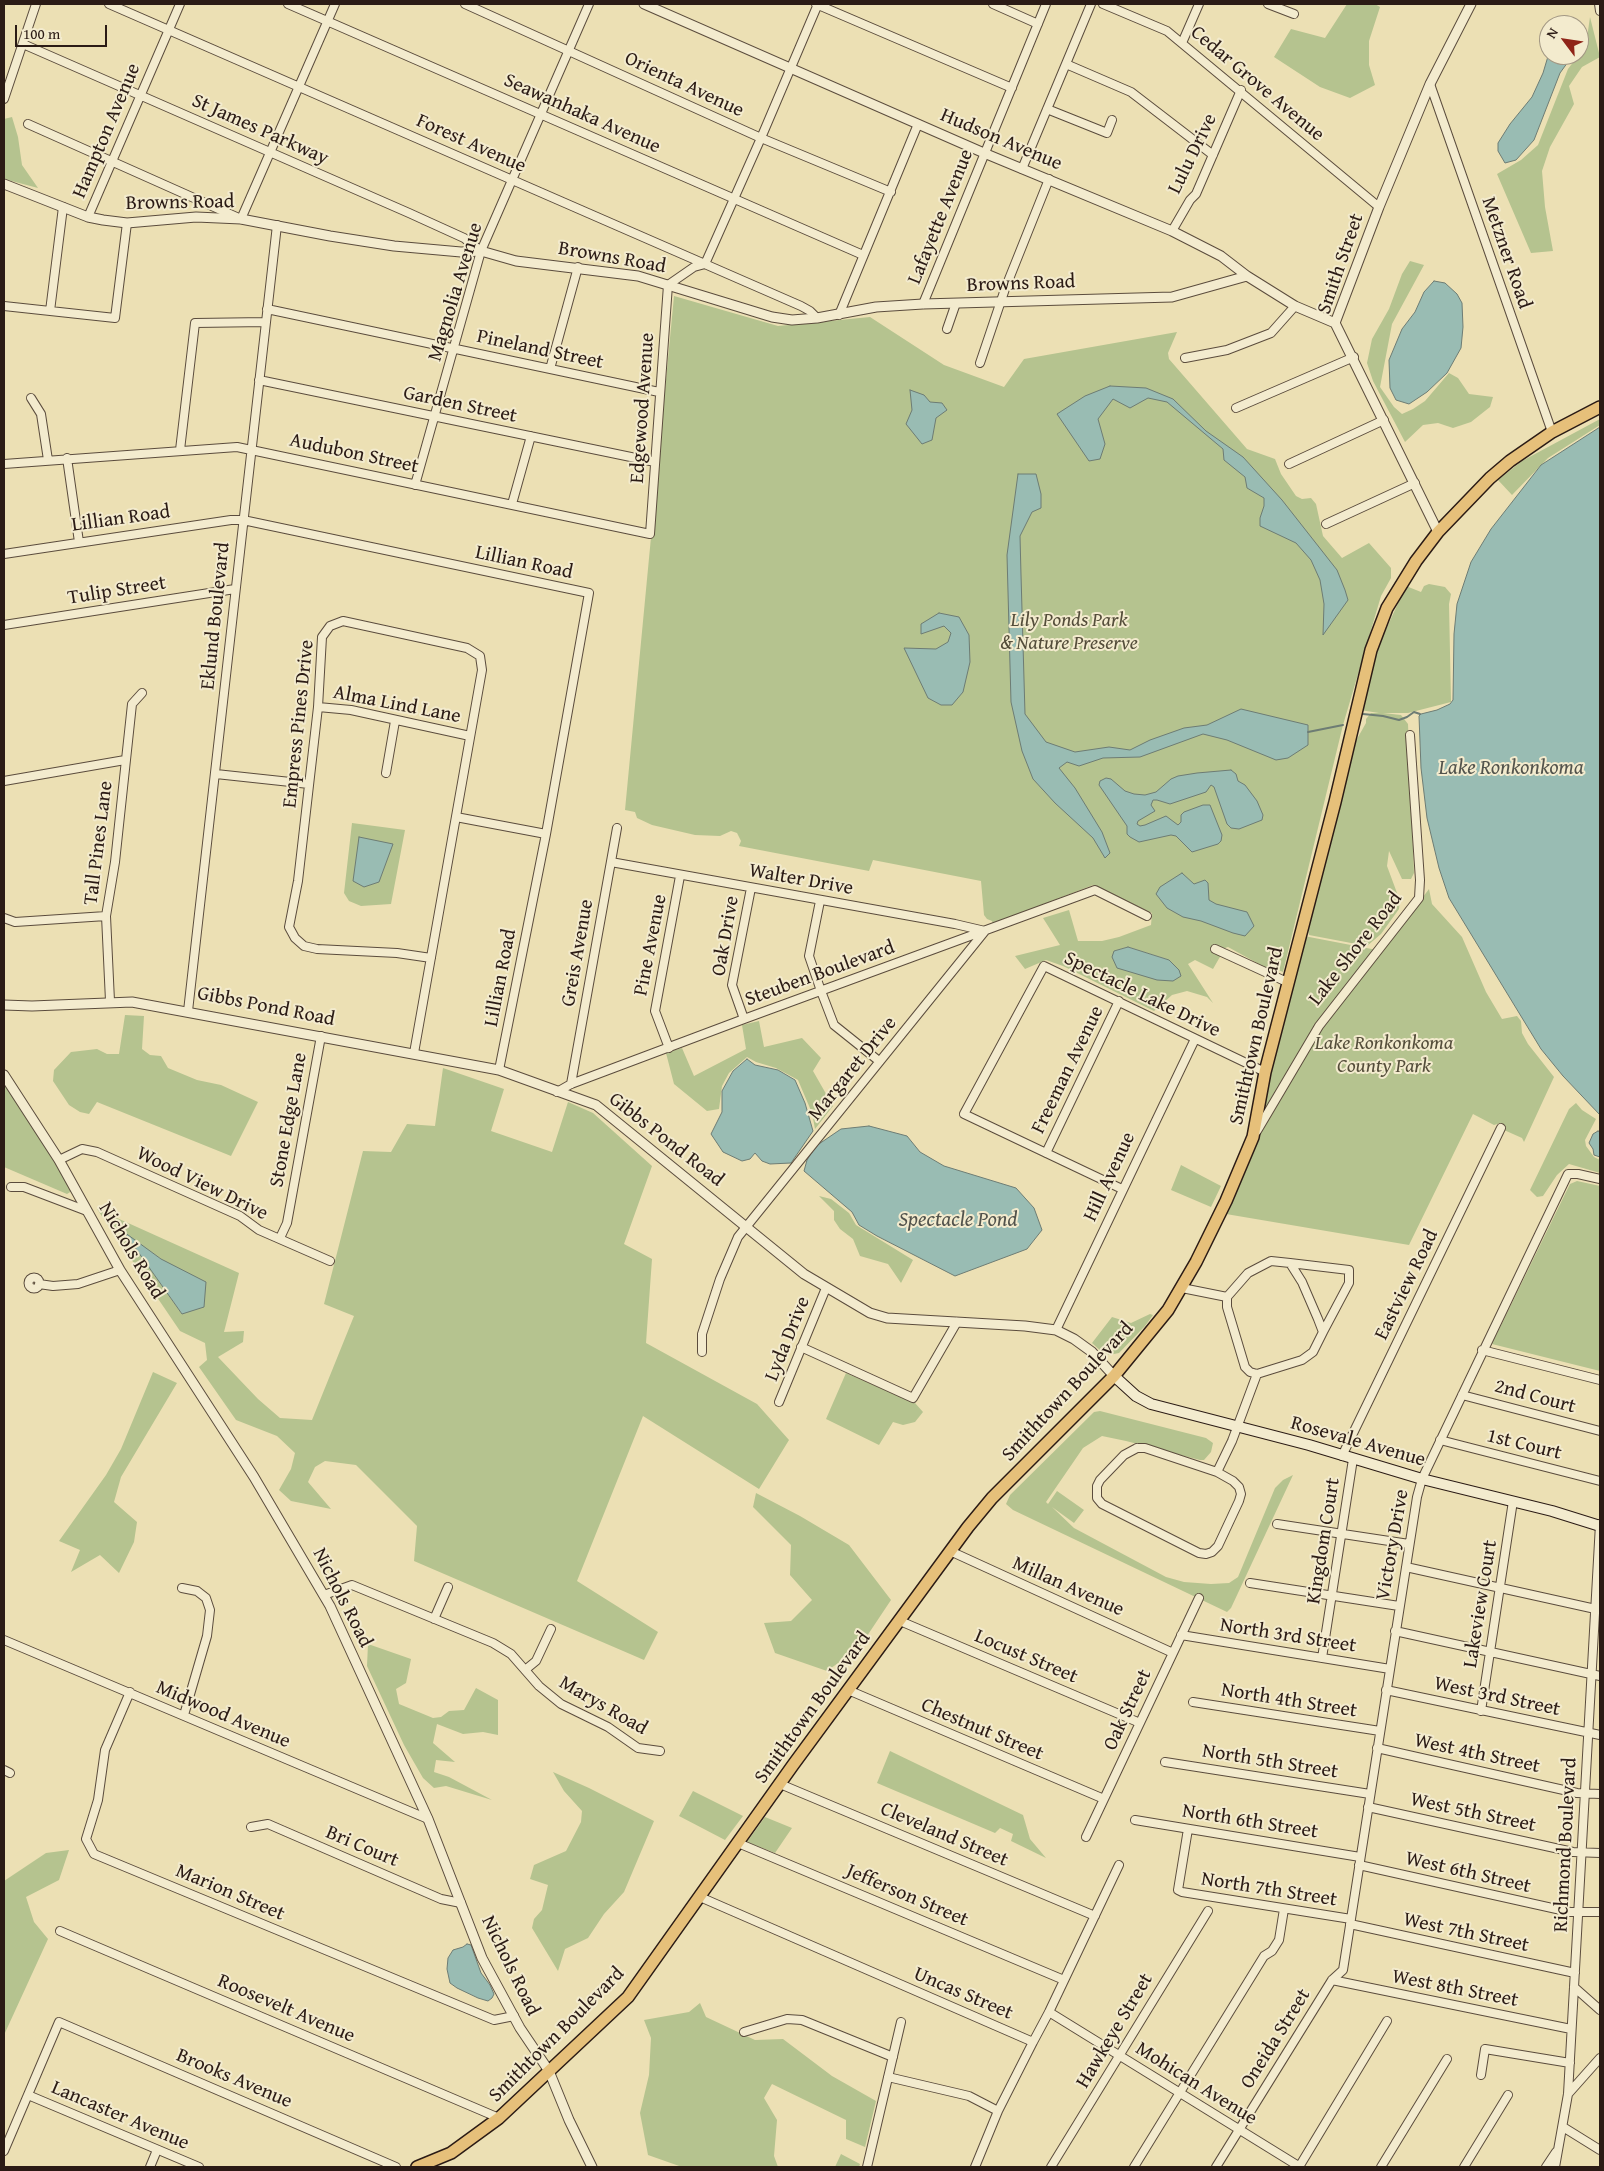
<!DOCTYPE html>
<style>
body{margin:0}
#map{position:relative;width:1604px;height:2171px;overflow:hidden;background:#ece0b4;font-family:"Gentium Book Plus",serif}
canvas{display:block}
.frame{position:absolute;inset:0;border:5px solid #2b1b15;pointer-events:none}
.north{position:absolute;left:1539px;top:15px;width:50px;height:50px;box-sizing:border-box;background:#f3ebce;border:1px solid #a39884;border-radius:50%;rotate:301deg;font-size:14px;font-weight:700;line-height:20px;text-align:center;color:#2b1b15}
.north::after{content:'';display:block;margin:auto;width:18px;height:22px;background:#8f2418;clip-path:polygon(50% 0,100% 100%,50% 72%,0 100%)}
.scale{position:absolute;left:15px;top:25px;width:92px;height:22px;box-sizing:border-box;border:2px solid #2b1b15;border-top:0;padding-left:6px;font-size:15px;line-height:18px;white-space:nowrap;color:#2b1b15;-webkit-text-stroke:4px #f3ebce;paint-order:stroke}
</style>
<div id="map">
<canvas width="1604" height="2171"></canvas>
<div class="frame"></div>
<div class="north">N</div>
<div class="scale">100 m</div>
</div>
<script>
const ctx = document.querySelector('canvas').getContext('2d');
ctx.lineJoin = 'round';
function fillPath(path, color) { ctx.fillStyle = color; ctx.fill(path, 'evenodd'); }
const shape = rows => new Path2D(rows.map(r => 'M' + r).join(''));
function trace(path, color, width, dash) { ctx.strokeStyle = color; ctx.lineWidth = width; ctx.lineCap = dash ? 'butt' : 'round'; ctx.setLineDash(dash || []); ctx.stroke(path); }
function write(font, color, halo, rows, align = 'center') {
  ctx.font = font + ' "Gentium Book Plus",serif'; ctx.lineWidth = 4; ctx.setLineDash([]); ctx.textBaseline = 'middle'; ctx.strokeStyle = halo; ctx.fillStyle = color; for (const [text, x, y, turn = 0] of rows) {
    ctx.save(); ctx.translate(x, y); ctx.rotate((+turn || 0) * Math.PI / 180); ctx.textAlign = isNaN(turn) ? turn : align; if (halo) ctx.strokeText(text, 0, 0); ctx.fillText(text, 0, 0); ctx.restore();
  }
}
const green = shape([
 [1347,4,1375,4,1380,7,1369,41,1369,65,1375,85,1350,98,1320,87,1274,57,1291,29,1325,38],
 [1590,17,1600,57,1582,67,1569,86,1574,104,1550,147,1542,171,1545,207,1553,251,1531,253,1497,174,1521,160,1538,145,1568,69,1586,45],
 [12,117,18,137,22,165,38,188,4,179,4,119],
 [1410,261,1424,265,1392,324,1380,387,1394,407,1402,414,1413,409,1425,401,1449,373,1458,378,1469,394,1493,397,1490,407,1471,422,1453,428,1438,423,1423,425,1405,442,1373,381,1367,363,1372,339,1389,309,1402,274],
 [674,296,778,326,870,317,944,365,1004,387,1024,359,1177,332,1168,353,1169,359,1247,449,1275,459,1281,474,1296,496,1302,499,1311,498,1316,504,1323,536,1342,558,1369,543,1391,568,1391,578,1381,596,1343,725,1283,972,1276,969,1273,971,1268,969,1228,947,1225,948,1213,969,1195,960,1188,964,1213,1003,1207,997,1187,991,1172,995,1154,1011,1063,966,1046,960,1025,969,1015,956,1060,945,1043,918,1069,910,1078,941,1102,941,1119,937,1151,925,1152,913,1093,885,993,924,992,921,987,919,984,915,981,881,873,860,869,871,739,846,741,841,737,833,731,831,720,836,695,835,652,825,637,818,635,812,625,810],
 [1128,947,1169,960,1114,951],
 [1600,419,1600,425,1548,458,1512,495,1498,480,1522,461],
 [1429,584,1445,587,1451,594,1449,604,1451,702,1408,713,1383,713,1401,715,1408,724,1414,873,1411,879,1402,879,1389,851,1387,866,1400,901,1399,909,1381,934,1367,946,1309,935,1308,929,1353,746,1366,723,1366,719,1371,713,1379,713,1360,710,1377,649,1406,586,1421,592,1424,586],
 [352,823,405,830,391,904,361,906,349,901,344,893],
 [1429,889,1432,904,1462,937,1486,992,1502,1019,1517,1016,1521,1021,1522,1033,1528,1044,1554,1077,1524,1142,1522,1138,1504,1130,1501,1123,1494,1125,1473,1114,1409,1245,1226,1214,1260,1119,1304,936,1382,951],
 [125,1015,144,1016,142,1049,150,1055,161,1056,168,1068,197,1080,221,1085,258,1102,231,1156,97,1102,89,1114,80,1112,69,1105,53,1081,54,1070,71,1052,97,1049,107,1054,119,1054],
 [759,1021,764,1047,802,1038,821,1058,813,1071,833,1106,815,1129,812,1113,798,1080,776,1068,756,1062,747,1057,729,1073,722,1086,719,1109,707,1111,674,1084,666,1053,682,1048,694,1076,746,1049,742,1025],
 [443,1068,504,1089,491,1131,552,1152,568,1102,593,1113,652,1166,624,1244,652,1259,646,1343,757,1404,789,1440,759,1489,643,1416,577,1581,658,1632,644,1660,414,1561,417,1526,356,1465,325,1461,315,1467,308,1482,331,1509,291,1501,279,1490,291,1469,295,1453,277,1436,236,1420,199,1367,207,1360,205,1343,180,1331,97,1209,239,1273,224,1332,244,1331,243,1342,218,1357,258,1399,280,1418,312,1420,354,1316,324,1304,363,1151,391,1152,407,1124,435,1126],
 [125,1234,161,1259,182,1314],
 [4,1075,75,1189,67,1194,4,1167],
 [1576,1103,1582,1110,1596,1119,1585,1140,1586,1146,1594,1157,1600,1160,1600,1173,1569,1164,1557,1175,1543,1196,1537,1197,1530,1190,1569,1109],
 [1181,1165,1221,1186,1211,1207,1171,1190],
 [1577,1181,1600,1186,1600,1371,1492,1344,1566,1192,1570,1184],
 [819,1196,831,1199,849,1213,856,1225,913,1260,901,1283,888,1264,860,1256,853,1239,840,1229,834,1220,834,1211],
 [1150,1314,1153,1315,1145,1326,1119,1353,1109,1355,1103,1353,1092,1343,1112,1317,1131,1323],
 [153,1372,177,1383,121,1477,114,1502,137,1522,134,1542,119,1573,100,1555,71,1572,80,1550,59,1541,106,1475,121,1449],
 [846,1373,915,1403,923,1412,915,1422,903,1425,893,1422,879,1445,826,1419],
 [1100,1411,1206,1438,1213,1443,1211,1452,1204,1460,1200,1460,1126,1441,1102,1436,1083,1448,1046,1502,1048,1504,1057,1491,1084,1510,1074,1523,1052,1507,1074,1528,1166,1577,1184,1582,1211,1584,1229,1583,1238,1577,1275,1488,1283,1480,1293,1475,1231,1608,1227,1612,1013,1510,1006,1504,1010,1495,1094,1412],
 [756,1493,800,1516,849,1545,891,1600,859,1648,827,1671,775,1653,764,1623,791,1621,812,1600,790,1575,791,1545,753,1507],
 [368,1644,411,1659,406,1683,396,1689,399,1704,433,1718,441,1717,449,1711,464,1710,476,1688,498,1700,498,1735,483,1732,463,1734,437,1724,433,1743,455,1762,436,1760,434,1772,449,1777,492,1800,446,1786,434,1788,423,1778,404,1745,367,1666],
 [890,1751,1023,1815,1030,1839,1046,1858,1011,1841,1013,1834,1000,1828,995,1833,877,1783],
 [553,1772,589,1788,654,1821,624,1892,604,1914,588,1938,565,1949,558,1971,532,1928,534,1919,542,1910,548,1885,530,1879,534,1865,566,1851,581,1822,582,1811,564,1791],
 [693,1791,743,1816,725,1840,679,1816],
 [765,1817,792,1828,775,1853,747,1842],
 [69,1850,59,1880,26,1897,34,1922,48,1939,4,2035,4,1881,46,1853],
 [700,2003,706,2017,755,2040,783,2039,832,2076,876,2101,865,2147,846,2139,846,2120,772,2084,764,2098,777,2120,774,2156,778,2167,682,2167,648,2155,640,2113,649,2075,651,2038,644,2020,689,2012],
 [841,2154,860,2164,859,2167,835,2167]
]);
const water = shape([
 [1549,53,1549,55,1573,55,1560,73,1534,140,1516,160,1505,163,1498,151,1498,143,1510,124,1532,97,1543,73,1549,53],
 [1434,281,1445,283,1457,294,1462,303,1463,327,1461,348,1447,373,1427,392,1409,404,1396,400,1390,388,1389,360,1402,329,1415,312,1424,292,1434,281],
 [1110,386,1146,388,1173,399,1206,431,1243,457,1282,500,1337,570,1345,590,1348,600,1323,635,1324,604,1320,580,1311,560,1296,543,1260,526,1260,518,1264,506,1264,498,1247,488,1245,477,1224,460,1223,449,1167,402,1148,398,1130,408,1113,399,1098,419,1105,444,1100,459,1089,461,1057,414,1085,396,1110,386],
 [910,390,924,395,930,402,942,403,947,410,936,418,932,440,922,444,906,424,912,410,910,390],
 [1600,427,1600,1115,1563,1076,1541,1049,1449,898,1439,868,1427,818,1421,768,1419,716,1421,714,1437,710,1450,704,1453,700,1454,634,1457,604,1471,562,1491,529,1541,465,1600,427],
 [1018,474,1036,474,1041,494,1041,508,1032,512,1020,536,1021,575,1025,714,1046,742,1075,752,1109,747,1130,750,1150,740,1184,728,1207,725,1241,709,1308,725,1308,745,1288,758,1276,760,1227,740,1203,734,1140,757,1103,758,1079,766,1067,762,1059,768,1075,788,1102,832,1110,853,1105,858,1093,838,1055,803,1033,779,1022,751,1011,702,1007,555,1018,474],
 [939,613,959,617,969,635,970,662,963,692,952,705,941,705,928,698,904,648,936,649,948,642,951,633,944,626,921,634,921,624,939,613],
 [1231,770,1236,774,1238,781,1245,785,1257,801,1263,815,1262,820,1239,829,1231,828,1227,824,1214,787,1211,785,1206,792,1170,804,1157,800,1153,800,1151,805,1155,811,1138,821,1137,824,1140,826,1145,825,1166,816,1178,825,1181,822,1181,815,1184,812,1203,805,1210,805,1222,835,1221,841,1218,844,1192,852,1176,836,1171,835,1139,842,1130,837,1127,834,1127,826,1099,785,1100,781,1106,778,1111,779,1125,791,1134,794,1145,795,1156,792,1171,779,1178,776,1197,773,1231,770],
 [359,837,393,844,379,882,364,887,353,881,359,837],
 [1182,873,1194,884,1205,880,1208,883,1209,900,1216,904,1247,912,1254,926,1245,936,1233,933,1201,921,1183,917,1167,908,1156,894,1160,887,1182,873],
 [1128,947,1169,960,1179,970,1181,976,1173,981,1157,980,1117,968,1112,957,1114,951,1128,947],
 [747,1059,755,1065,778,1070,795,1080,805,1103,813,1131,791,1163,770,1164,762,1161,755,1153,750,1159,742,1161,723,1152,711,1134,722,1112,722,1091,733,1071,747,1059],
 [869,1126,907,1136,920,1152,944,1166,1016,1188,1034,1208,1042,1230,1027,1249,955,1276,877,1236,859,1225,852,1212,804,1171,807,1160,816,1146,841,1129,869,1126],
 [1598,1131,1600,1132,1600,1157,1594,1155,1593,1149,1589,1143,1593,1134,1598,1131],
 [124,1232,161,1259,206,1282,204,1307,182,1314,124,1232],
 [467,1944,471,1945,481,1973,490,1985,494,1994,492,1998,488,2001,478,1998,457,1988,450,1983,447,1969,448,1958,453,1950,463,1947,467,1944]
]);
const stream = shape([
 [1363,714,1383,716,1399,720,1407,717,1414,712,1420,714],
 [1308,732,1343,725]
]);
const minor = shape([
 [109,4,801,306,810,311,817,318],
 [288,4,863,255],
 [465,4,761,138,891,192],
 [816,4,1012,88],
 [993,4,1038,24],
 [1103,4,1167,31,1379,207],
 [1268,4,1294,14],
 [1599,4,1600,11],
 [1182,43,1199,4],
 [23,44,409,213,464,238,481,251],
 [1066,64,1131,92,1213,155],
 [1430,84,1552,432],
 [4,99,36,4],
 [1047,109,1107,133,1112,120],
 [28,124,241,219,335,4],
 [1022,169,1091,4],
 [88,217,180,4],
 [1172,231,1190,200,1196,194,1241,90],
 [923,304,1046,4],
 [4,306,115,318,127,223],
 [267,309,659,392],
 [50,311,63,207],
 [839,315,918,124],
 [947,329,956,303],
 [1185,358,1227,350,1271,333,1295,306],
 [980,363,1005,289,1049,179],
 [550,369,578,267],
 [259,380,655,462],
 [31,398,41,414,48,460],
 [1236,408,1354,357],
 [180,450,195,323,266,322],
 [67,458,79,542],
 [4,464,237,447,650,534,668,285,694,267,705,264,761,138,818,4],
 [1289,464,1384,420],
 [415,485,481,251,589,4],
 [512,504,531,436],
 [1326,524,1415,483],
 [4,554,231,520,243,520,589,593,546,834,499,1070],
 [4,625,235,589],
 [318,707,351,710,470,736],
 [386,773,395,721],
 [216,774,309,784],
 [4,781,125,760],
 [456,817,546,834],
 [611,862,955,924,985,931,738,1237,720,1279,702,1334,702,1352],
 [820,901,809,956,821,991,834,1025,879,1061],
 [4,918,15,922,106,916],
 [1215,949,1287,982],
 [110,1001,106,916,115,862,132,704,142,693],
 [188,1011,277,225],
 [744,1019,732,985,751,888],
 [669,1048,655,1011,680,876],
 [414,1053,482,670,480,656,467,648,343,621,330,626,322,637,318,707,298,881,289,927,295,938,304,946,317,949,397,953,431,958],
 [571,1084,617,828],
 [557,1092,571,1084,744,1019,1095,890,1147,916],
 [1257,1131,1319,1026,1419,898,1420,880,1410,735],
 [1046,1153,1119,1001],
 [59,1160,82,1149,97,1152,240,1216,259,1230,330,1261],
 [11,1187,24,1187,87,1211],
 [1122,1189,964,1114,1044,966,1265,1072],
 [280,1238,287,1223,321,1036],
 [1290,1263,1349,1270,1349,1283,1323,1332],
 '28.5 1283a5.5 5.5 0 1 1 11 0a5.5 5.5 0 1 1-11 0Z',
 [39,1284,53,1286,78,1284,120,1270],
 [1182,1288,1227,1297],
 [1227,1297,1248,1273,1271,1261,1290,1263,1302,1282,1318,1319,1323,1332,1313,1352,1302,1360,1257,1374],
 [1227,1297,1227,1307,1245,1367,1250,1372,1257,1374],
 [1056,1330,1195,1039],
 [801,1347,913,1398,957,1322],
 [1482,1350,1600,1380],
 [1462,1395,1600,1431],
 [779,1402,826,1288],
 [1440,1440,1600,1481],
 [1137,1448,1145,1448,1217,1472,1233,1481,1239,1487,1241,1494,1239,1501,1218,1546,1212,1552,1206,1554,1199,1553,1102,1504,1097,1498,1097,1486,1100,1480,1124,1455,1137,1448],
 [1342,1456,1501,1128],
 [1217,1472,1232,1441,1257,1374],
 [1277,1524,1409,1544],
 [950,1551,1173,1653],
 [1406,1567,1600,1610],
 [1250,1583,1399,1606],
 [182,1588,197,1591,206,1598,210,1610,207,1636,184,1715],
 [324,1595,352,1585,493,1643,511,1654,539,1686,561,1704,608,1727,638,1748,660,1751],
 [434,1619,448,1587],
 [900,1621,1140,1723],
 [1395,1631,1600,1676],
 [1181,1635,1390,1669],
 [4,1640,428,1819],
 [1322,1658,1353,1459],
 [525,1670,536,1661,551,1629],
 [848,1690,1104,1799],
 [1386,1690,1600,1735],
 [130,1692,105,1750,98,1800,86,1839,94,1854,494,2020,514,2016],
 [1193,1702,1380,1731],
 [1481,1711,1513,1501],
 [1377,1748,1577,1793,1600,1794],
 [1165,1762,1370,1794],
 [4,1770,10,1773],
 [780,1784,1095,1916],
 [1368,1807,1573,1852,1600,1853],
 [1135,1820,1360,1857],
 [251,1827,268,1824,441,1899,461,1903],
 [1188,1829,1178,1890,1182,1892,1351,1919],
 [1086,1837,1199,1598],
 [738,1843,1064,1980],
 [1359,1865,1570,1912,1600,1912],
 [700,1897,1033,2042,1049,2012,1119,1865],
 [1350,1924,1575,1973],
 [60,1931,499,2118],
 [1332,1980,1571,2029],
 [1574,1987,1600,2010],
 [1049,2012,1300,2167],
 [744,2032,787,2019,802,2020,893,2057],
 [1481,2075,1485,2049,1570,2063],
 [888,2077,969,2096,998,2111],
 [1568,2094,1600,2058],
 [28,2095,199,2167],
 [1563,2127,1600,2150],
 [4,2151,59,2022,396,2167],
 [150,2167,157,2150],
 [867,2167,901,2022],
 [975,2167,998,2111,1033,2042],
 [1051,2167,1208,1911],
 [1134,2167,1264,1956,1272,1951,1279,1940,1284,1909],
 [1216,2167,1332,1980,1343,1970,1417,1497,1422,1479,1568,1174,1578,1174,1600,1179],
 [1299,2167,1387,2021],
 [1381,2167,1447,2059],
 [1464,2167,1508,2095],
 [1546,2167,1556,2152],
 [1555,2167,1568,2094,1600,1524]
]);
const tertiary = shape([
 [644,4,984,153,1172,231,1221,256,1247,276,1295,306,1335,323],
 [4,184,88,217,103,220,127,223,196,217,241,219,330,236,394,246,461,252,481,251,516,261,638,276,772,317,792,320,817,318,876,307,923,304,1172,297,1247,276],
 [1438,532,1335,323,1379,207,1430,84,1471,4],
 [4,1005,32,1006,132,1002,499,1070,596,1105,804,1274,870,1313,887,1318,1025,1326,1056,1330,1074,1339,1092,1352,1114,1376],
 [4,1075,59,1160,120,1270,254,1477,330,1606,428,1819,482,1958,520,2028,549,2071,569,2120,592,2167]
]);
const secondary = shape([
 [1114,1376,1136,1396,1151,1404,1309,1445,1422,1479,1552,1511,1600,1526]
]);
const primary = shape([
 [417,2167,451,2153,499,2118,628,1997,793,1765,968,1527,992,1498,1114,1376,1168,1310,1196,1262,1226,1201,1253,1137,1265,1072,1335,802,1371,650,1387,608,1416,561,1438,532,1490,478,1510,461,1552,432,1600,407]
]);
const streetNames = [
 ["Cedar Grove Avenue",1257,84,40],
 ["Orienta Avenue",684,85,25],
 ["Seawanhaka Avenue",582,114,24],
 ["St James Parkway",260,130,24],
 ["Hampton Avenue",107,131,-67],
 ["Hudson Avenue",1001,140,23],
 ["Forest Avenue",471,144,24],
 ["Lulu Drive",1193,154,-64],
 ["Browns Road",180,203,-1],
 ["Lafayette Avenue",941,217,-68],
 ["Metzner Road",1506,253,71],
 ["Browns Road",612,258,10],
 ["Smith Street",1341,264,-71],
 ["Browns Road",1021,284,-2],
 ["Magnolia Avenue",456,292,-73],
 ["Pineland Street",540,350,12],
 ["Garden Street",460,405,12],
 ["Edgewood Avenue",643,408,-86],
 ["Audubon Street",354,454,12],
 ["Lillian Road",121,519,-8],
 ["Lillian Road",524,563,12],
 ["Tulip Street",117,591,-9],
 ["Eklund Boulevard",216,616,-84],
 ["Alma Lind Lane",397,705,11],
 ["Empress Pines Drive",299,724,-84],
 ["Tall Pines Lane",99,843,-83],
 ["Walter Drive",801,880,10],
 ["Oak Drive",726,936,-80],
 ["Pine Avenue",651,945,-79],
 ["Lake Shore Road",1356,949,-52],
 ["Greis Avenue",578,953,-80],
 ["Steuben Boulevard",820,974,-20],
 ["Lillian Road",501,978,-79],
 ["Spectacle Lake Drive",1142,995,26],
 ["Gibbs Pond Road",266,1007,11],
 ["Smithtown Boulevard",1257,1036,-77],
 ["Margaret Drive",853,1069,-51],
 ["Freeman Avenue",1068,1070,-64],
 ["Stone Edge Lane",289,1120,-80],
 ["Gibbs Pond Road",666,1140,38],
 ["Hill Avenue",1110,1177,-65],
 ["Wood View Drive",202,1184,26],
 ["Nichols Road",131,1251,59],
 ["Eastview Road",1407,1285,-64],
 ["Lyda Drive",788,1339,-68],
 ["Smithtown Boulevard",1068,1392,-47],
 ["2nd Court",1535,1397,15],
 ["Rosevale Avenue",1358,1442,16],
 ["1st Court",1524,1445,14],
 ["Kingdom Court",1324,1541,-81],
 ["Victory Drive",1393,1545,-80],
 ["Millan Avenue",1068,1587,24],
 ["Nichols Road",342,1598,63],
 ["Lakeview Court",1481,1604,-81],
 ["North 3rd Street",1288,1636,9],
 ["Locust Street",1026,1657,23],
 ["West 3rd Street",1497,1697,12],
 ["North 4th Street",1289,1701,9],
 ["Marys Road",603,1706,30],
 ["Smithtown Boulevard",813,1708,-54],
 ["Oak Street",1128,1710,-65],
 ["Midwood Avenue",223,1715,23],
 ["Chestnut Street",982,1730,23],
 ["West 4th Street",1477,1754,12],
 ["North 5th Street",1270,1762,9],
 ["West 5th Street",1473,1813,12],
 ["North 6th Street",1250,1822,9],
 ["Cleveland Street",944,1835,23],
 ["Richmond Boulevard",1566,1845,-87],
 ["Bri Court",362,1847,23],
 ["West 6th Street",1468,1873,13],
 ["North 7th Street",1269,1890,9],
 ["Marion Street",230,1893,23],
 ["Jefferson Street",907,1896,23],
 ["West 7th Street",1466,1933,12],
 ["Nichols Road",510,1966,64],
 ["West 8th Street",1455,1989,11],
 ["Uncas Street",963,1994,23],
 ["Roosevelt Avenue",286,2009,23],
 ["Hawkeye Street",1115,2031,-59],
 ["Smithtown Boulevard",557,2035,-45],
 ["Oneida Street",1276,2039,-58],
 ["Brooks Avenue",234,2079,23],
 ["Mohican Avenue",1196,2084,32],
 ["Lancaster Avenue",120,2116,23]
];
const parkNames = [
 ["Lily Ponds Park",1069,621],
 ["& Nature Preserve",1069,644],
 ["Lake Ronkonkoma",1384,1044],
 ["County Park",1384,1067]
];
const waterNames = [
 ["Lake Ronkonkoma",1511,769],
 ["Spectacle Pond",958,1221]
];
fillPath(green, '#b5c38f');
fillPath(water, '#99bcb3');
trace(water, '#6d7c74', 1);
trace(stream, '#6d7c74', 2);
trace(minor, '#5b4c3d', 10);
trace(tertiary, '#5b4c3d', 11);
trace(secondary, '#2b1b15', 12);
trace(primary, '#2b1b15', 14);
trace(minor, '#f3ebce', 8);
trace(tertiary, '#f3ebce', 9);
trace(secondary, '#f3ebce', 10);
trace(primary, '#e6c07a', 11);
write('20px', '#2b1b15', '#f3ebce', streetNames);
write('italic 20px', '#544d3a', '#f3ebce', parkNames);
write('italic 21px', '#52534c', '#f3ebce', waterNames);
</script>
